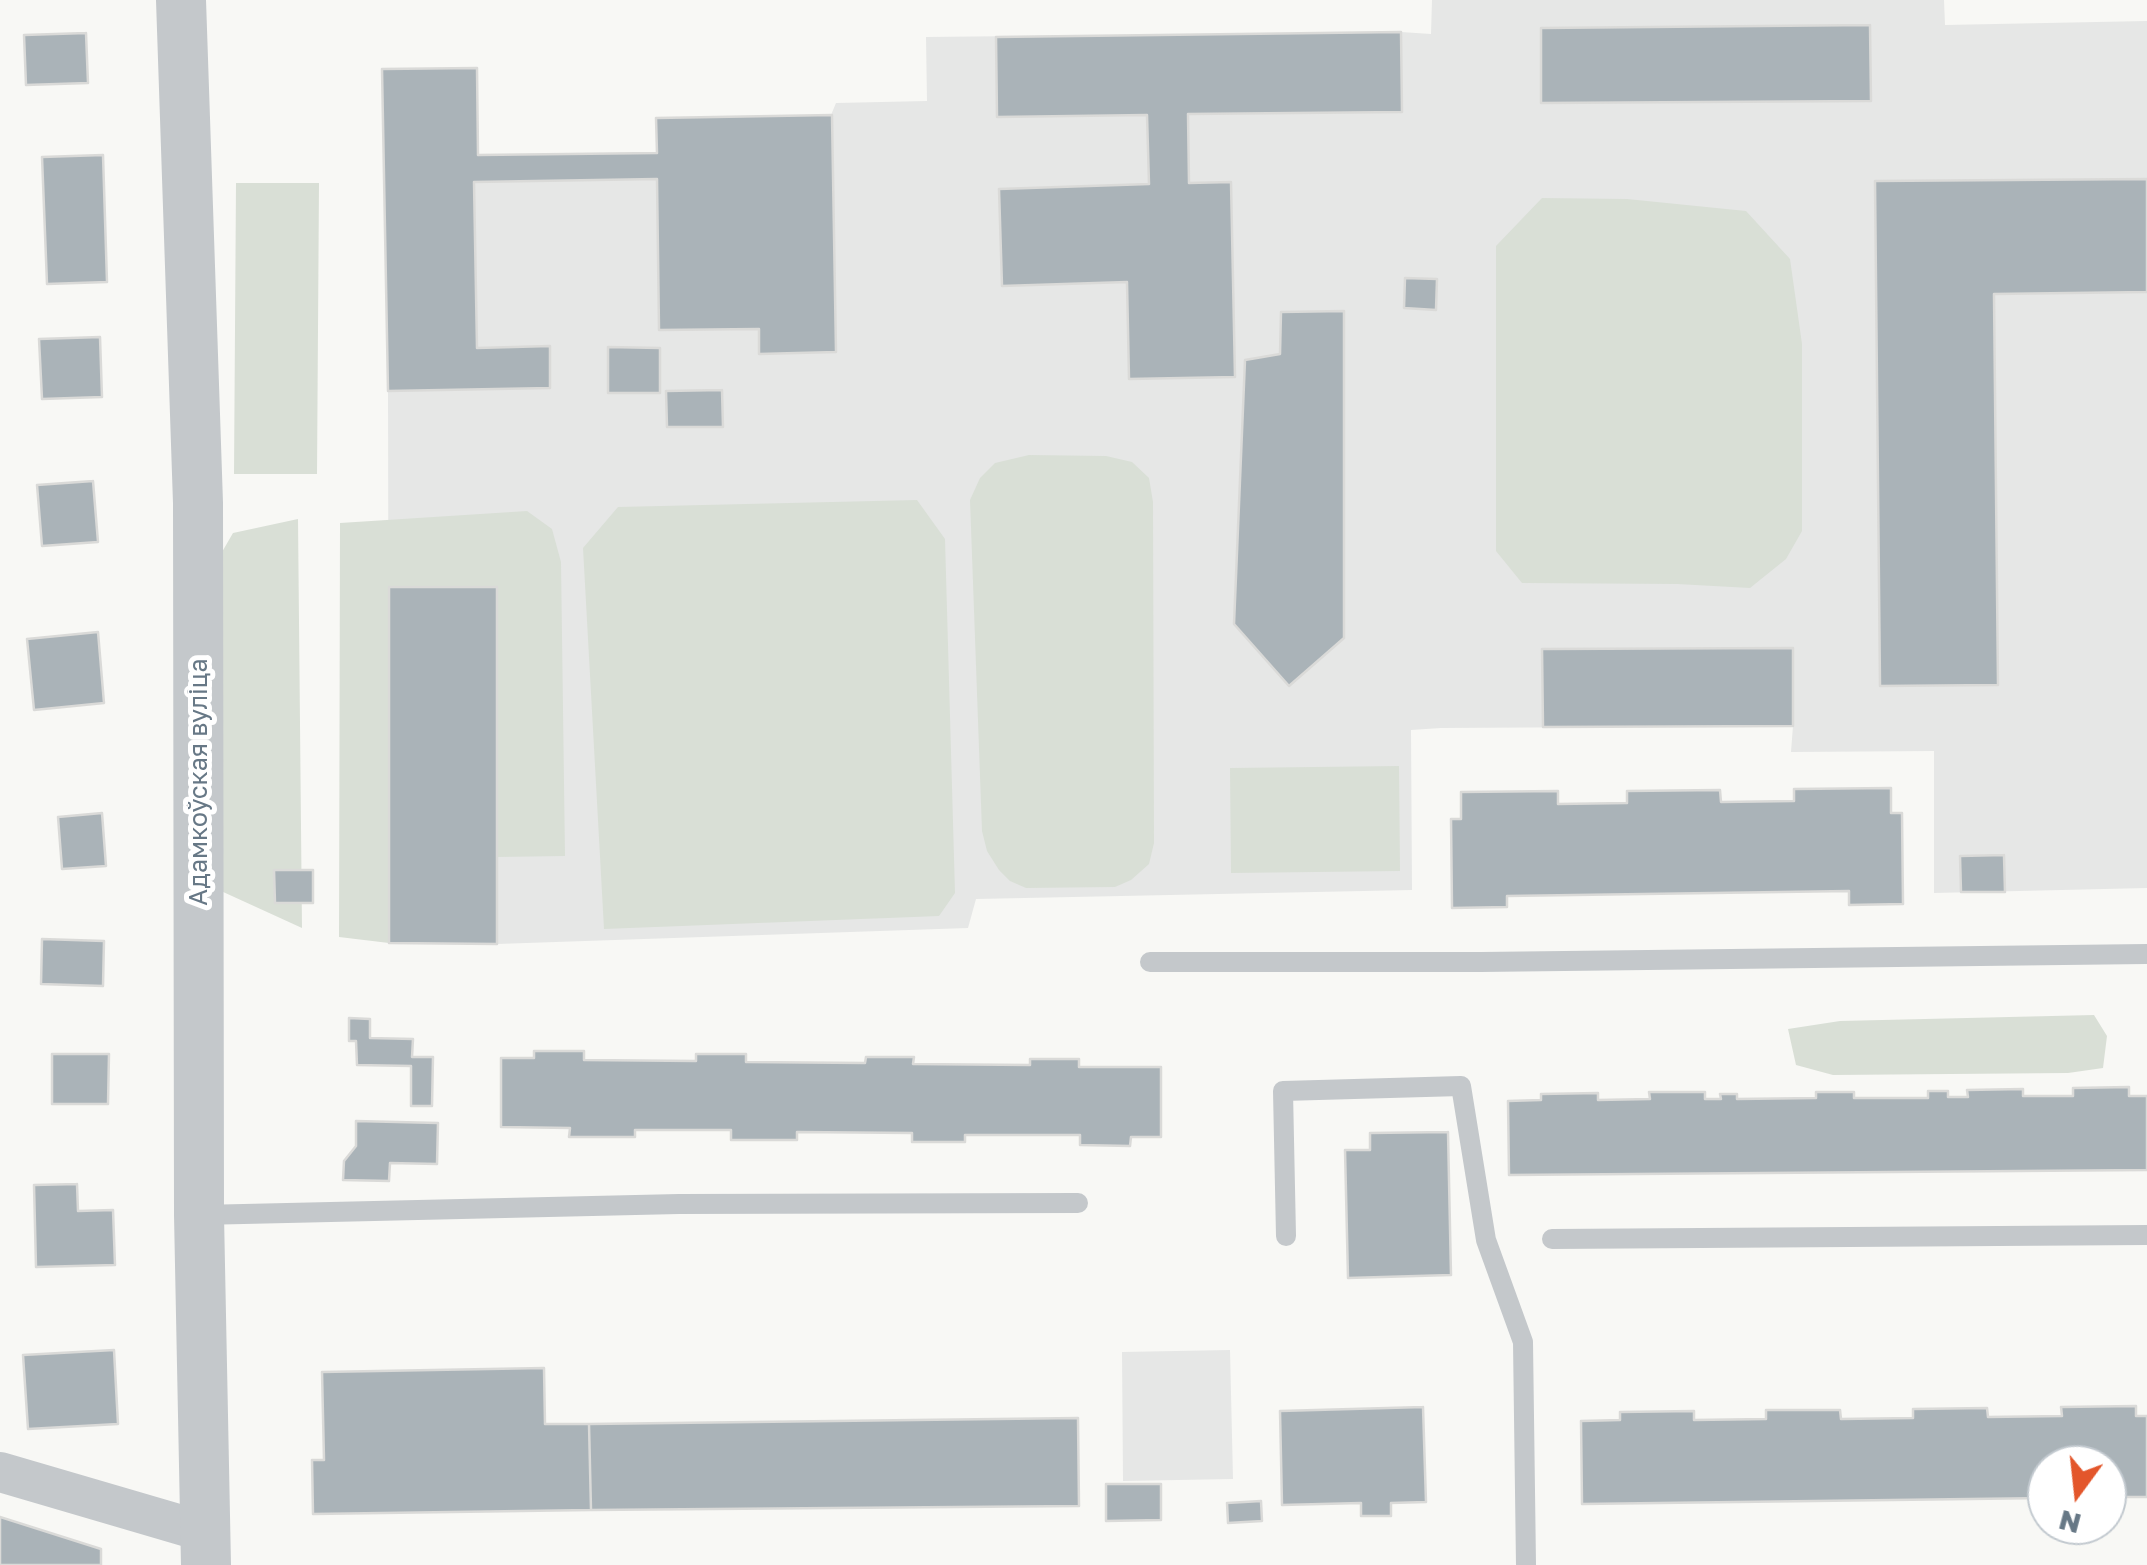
<!DOCTYPE html>
<meta charset="utf-8">
<style>
body{margin:0}
#map{position:relative;width:2147px;height:1565px;overflow:hidden;background:#f8f8f5;font-family:"Golos Text",sans-serif}
canvas{display:block}
.north{position:absolute;left:2027px;top:1445px;width:100px;height:100px;box-sizing:border-box;background:#fff;border:2px solid #c2c9cf;border-radius:50%;rotate:195deg;font-size:28px;font-weight:700;line-height:40px;text-align:center;color:#677886}
.north::after{content:'';display:block;margin:auto;width:35px;height:45px;background:#e3562b;clip-path:polygon(50% 0,100% 100%,50% 72%,0 100%)}
</style>
<div id="map">
<canvas width="2147" height="1565"></canvas>
<div class="north">N</div>
</div>
<script>
const ctx = document.querySelector('canvas').getContext('2d');
ctx.lineJoin = 'round';
function fillPath(path, color) { ctx.fillStyle = color; ctx.fill(path, 'evenodd'); }
const shape = rows => new Path2D(rows.map(r => 'M' + r).join(''));
function trace(path, color, width, dash) { ctx.strokeStyle = color; ctx.lineWidth = width; ctx.lineCap = dash ? 'butt' : 'round'; ctx.setLineDash(dash || []); ctx.stroke(path); }
function write(font, color, halo, rows, align = 'center') {
  ctx.font = font + ' "Golos Text",sans-serif'; ctx.lineWidth = 10; ctx.setLineDash([]); ctx.textBaseline = 'middle'; ctx.strokeStyle = halo; ctx.fillStyle = color; for (const [text, x, y, turn = 0] of rows) {
    ctx.save(); ctx.translate(x, y); ctx.rotate((+turn || 0) * Math.PI / 180); ctx.textAlign = isNaN(turn) ? turn : align; if (halo) ctx.strokeText(text, 0, 0); ctx.fillText(text, 0, 0); ctx.restore();
  }
}
const built = shape([
 [1432,0,1944,0,1945,25,2147,21,2147,888,1934,893,1934,751,1791,752,1793,726,1441,728,1411,730,1412,890,976,899,968,928,497,944,389,943,388,391,382,69,477,68,479,155,656,153,656,118,831,115,836,103,927,101,926,37,1401,32,1431,34],
 [1230,1350,1233,1479,1123,1481,1122,1352]
]);
const green = shape([
 [236,183,319,183,317,474,234,474],
 [1542,198,1627,199,1746,211,1790,259,1802,344,1802,531,1786,559,1750,588,1677,584,1522,583,1496,551,1496,246],
 [1029,455,1106,456,1132,462,1149,478,1153,502,1154,843,1149,864,1131,880,1115,887,1026,888,1010,881,999,870,987,851,982,831,970,500,980,478,995,463],
 [917,500,945,539,955,893,939,916,604,929,583,548,618,507],
 [527,511,552,529,561,562,565,856,497,857,497,587,389,587,389,943,339,937,340,523],
 [298,519,302,928,221,891,211,571,233,533],
 [1399,766,1400,871,1231,873,1230,768],
 [2094,1015,2107,1036,2103,1068,2068,1073,1833,1075,1796,1065,1788,1029,1840,1021]
]);
const building = shape([
 [1870,25,1871,101,1541,103,1541,28,1870,25],
 [1401,32,1402,112,1188,114,1189,183,1231,182,1235,377,1129,379,1127,282,1002,286,999,189,1149,184,1147,115,997,117,996,37,1401,32],
 [86,33,88,83,26,85,24,35,86,33],
 [477,68,478,155,657,153,656,118,832,115,836,352,759,354,759,329,659,330,657,179,474,182,477,348,550,346,550,388,388,391,382,69,477,68],
 [103,155,107,282,47,284,42,157,103,155],
 [2147,179,2147,292,1994,294,1998,685,1880,686,1875,181,2147,179],
 [1405,278,1437,279,1436,310,1404,308,1405,278],
 [1344,311,1344,638,1289,686,1234,624,1245,360,1280,354,1281,312,1344,311],
 [100,337,102,397,42,399,39,339,100,337],
 [608,347,660,348,660,393,608,393,608,347],
 [722,390,723,427,667,427,666,391,722,390],
 [93,481,98,542,42,546,37,485,93,481],
 [389,587,497,587,497,944,389,943,389,587],
 [98,632,104,703,34,710,27,639,98,632],
 [1793,648,1793,726,1543,727,1542,649,1793,648],
 [1891,788,1891,813,1902,813,1903,904,1849,905,1849,891,1507,896,1507,907,1452,908,1451,819,1461,819,1461,792,1558,791,1558,804,1627,803,1627,791,1720,790,1721,802,1794,801,1794,789,1891,788],
 [102,813,106,866,62,869,58,817,102,813],
 [2004,855,2005,892,1961,892,1960,856,2004,855],
 [274,870,313,870,313,903,275,903,274,870],
 [42,939,104,941,103,986,41,984,42,939],
 [349,1018,370,1019,370,1038,413,1039,412,1057,433,1057,432,1106,411,1106,411,1066,357,1065,356,1041,349,1041,349,1018],
 [534,1051,584,1051,584,1060,696,1061,696,1054,746,1054,746,1062,865,1063,866,1057,914,1057,913,1064,1030,1065,1030,1059,1079,1059,1079,1067,1161,1067,1161,1137,1131,1137,1130,1146,1080,1145,1080,1135,965,1135,965,1142,912,1142,912,1133,797,1132,797,1140,731,1140,731,1130,635,1130,635,1137,569,1137,570,1128,501,1127,501,1058,534,1058,534,1051],
 [52,1054,109,1054,108,1104,52,1104,52,1054],
 [2129,1087,2129,1096,2147,1096,2147,1170,1509,1175,1508,1101,1541,1100,1541,1094,1598,1093,1598,1100,1650,1099,1649,1092,1705,1092,1705,1099,1721,1099,1720,1094,1737,1094,1737,1099,1816,1098,1816,1092,1854,1092,1854,1098,1928,1098,1928,1091,1948,1091,1948,1097,1968,1097,1967,1090,2023,1089,2023,1096,2073,1096,2073,1088,2129,1087],
 [356,1121,438,1123,437,1164,390,1163,389,1181,343,1180,344,1161,356,1146,356,1121],
 [1448,1132,1451,1275,1348,1278,1345,1150,1370,1150,1370,1133,1448,1132],
 [77,1184,78,1211,113,1210,115,1265,36,1267,34,1185,77,1184],
 [114,1350,118,1424,28,1429,23,1355,114,1350],
 [544,1368,545,1424,589,1424,591,1510,313,1514,312,1460,324,1460,322,1372,544,1368],
 [2136,1406,2136,1416,2147,1416,2147,1497,2107,1497,2107,1465,2047,1465,2047,1498,1582,1504,1581,1421,1620,1420,1620,1412,1694,1411,1694,1420,1766,1419,1766,1410,1840,1410,1841,1419,1913,1418,1913,1409,1987,1408,1988,1417,2062,1416,2061,1407,2136,1406],
 [1423,1407,1426,1502,1391,1503,1391,1516,1361,1516,1361,1503,1282,1505,1280,1411,1423,1407],
 [1078,1418,1079,1506,591,1510,589,1424,1078,1418],
 [1106,1484,1161,1484,1161,1520,1106,1521,1106,1484],
 [1261,1501,1262,1521,1228,1523,1227,1503,1261,1501],
 [0,1517,101,1549,101,1565,0,1565,0,1517]
]);
const service = shape([
 [1150,962,1481,962,2147,954],
 [200,1215,679,1204,1078,1203],
 [1286,1236,1283,1091,1461,1086,1486,1240,1523,1342,1526,1565],
 [1552,1239,2147,1235]
]);
const minor = shape([
 [0,1472,205,1532]
]);
const tertiary = shape([
 [181,0,198,503,199,1215,206,1565]
]);
const streetNames = [
 ["Адамкоўская вуліца",199,782,-90]
];
fillPath(built, '#e6e7e6');
fillPath(green, '#d9dfd6');
fillPath(building, '#aab3b8');
trace(building, '#dadad8', 2.5);
trace(service, '#c4c8cb', 20);
trace(minor, '#c4c8cb', 40);
trace(tertiary, '#c4c8cb', 50);
write('25px', '#677886', '#fff', streetNames);
</script>
